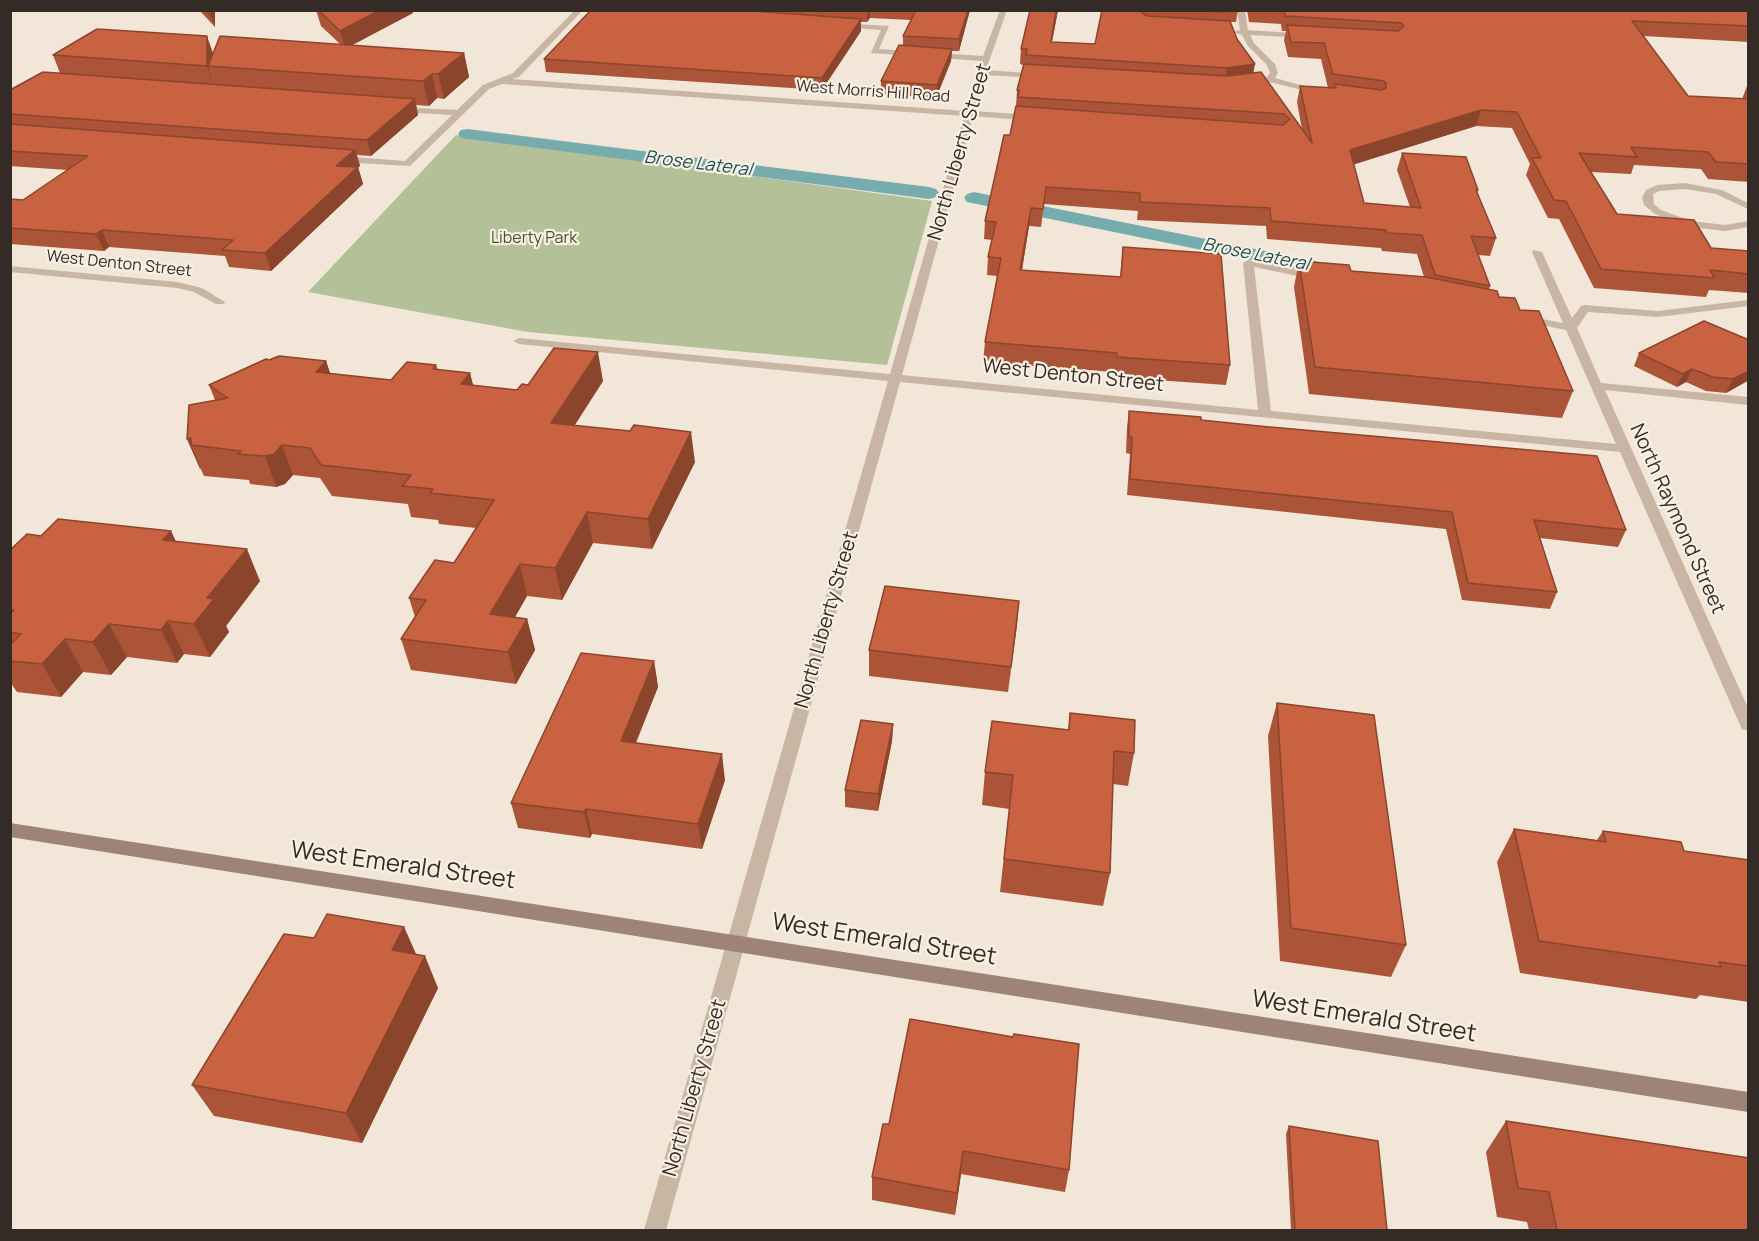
<!DOCTYPE html>
<style>
body{margin:0}
#map{position:relative;width:1759px;height:1241px;overflow:hidden;background:#f1e6d8;font-family:Manrope,sans-serif}
canvas{display:block}
.frame{position:absolute;inset:0;border:12px solid #352b26;pointer-events:none}
</style>
<div id="map">
<canvas width="1759" height="1241"></canvas>
<div class="frame"></div>
</div>
<script>
const ctx = document.querySelector('canvas').getContext('2d');
ctx.lineJoin = 'round';
function fillPath(path, color) { ctx.fillStyle = color; ctx.fill(path, 'evenodd'); }
const shape = rows => new Path2D(rows.map(r => 'M' + r).join(''));
function trace(path, color, width, dash) { ctx.strokeStyle = color; ctx.lineWidth = width; ctx.lineCap = dash ? 'butt' : 'round'; ctx.setLineDash(dash || []); ctx.stroke(path); }
function write(font, color, halo, rows, align = 'center') {
  ctx.font = font + ' Manrope,sans-serif'; ctx.lineWidth = 4.5; ctx.setLineDash([]); ctx.textBaseline = 'middle'; ctx.strokeStyle = halo; ctx.fillStyle = color; for (const [text, x, y, turn = 0] of rows) {
    ctx.save(); ctx.translate(x, y); ctx.rotate((+turn || 0) * Math.PI / 180); ctx.textAlign = isNaN(turn) ? turn : align; if (halo) ctx.strokeText(text, 0, 0); ctx.fillText(text, 0, 0); ctx.restore();
  }
}
const green = shape([
 [456,135,932,201,887,365,528,332,308,292]
]);
const canal = shape([
 [467,129,929,187,936,189,939,193,936,197,929,199,461,138,458,134,461,130,467,129],
 [974,192,1339,266,1347,267,1350,272,1347,277,1339,278,967,202,964,198,967,194,974,192]
]);
const minor = shape([
 [575,10,583,10,519,77,512,79,966,111,981,61,871,53,881,30,841,27,837,25,841,23,889,26,879,49,983,56,1000,10,1007,10,986,70,1041,74,1045,76,1041,78,984,75,974,111,1032,115,1036,118,1032,121,973,116,902,375,1258,410,1243,263,1248,260,1317,274,1322,277,1317,280,1254,267,1271,411,1616,444,1566,330,1522,321,1520,319,1526,316,1563,323,1532,252,1533,250,1542,252,1572,318,1581,306,1585,305,1658,311,1748,300,1748,306,1658,317,1588,312,1577,328,1601,383,1748,397,1748,405,1605,390,1748,708,1748,731,1742,729,1740,725,1620,452,900,382,666,1230,644,1230,888,381,519,344,513,341,519,338,890,374,964,116,502,84,489,89,410,166,340,162,335,159,340,156,405,161,452,115,398,112,395,111,395,107,457,110,483,85,513,73,575,10],
 [1237,10,1245,10,1248,30,1308,34,1308,38,1305,38,1250,35,1254,43,1275,64,1278,73,1275,78,1322,91,1322,95,1270,82,1245,87,1245,83,1267,77,1270,73,1267,65,1248,46,1242,35,1232,32,1240,30,1237,10],
 [1685,183,1722,190,1748,203,1748,209,1716,194,1685,189,1659,191,1653,194,1654,204,1661,210,1691,221,1725,225,1748,221,1748,227,1725,231,1689,227,1655,214,1644,205,1642,198,1646,190,1657,185,1685,183],
 [10,266,177,282,202,288,225,302,224,304,216,304,194,292,177,288,10,272,10,266]
]);
const secondary = shape([
 [10,823,1748,1092,1748,1112,10,837,10,823]
]);
const wall = shape([
 [199,10,215,10,215,27],
 [316,10,412,10,413,13,351,45,464,53,469,77,444,99,437,98,429,106,416,105,418,115,371,156,357,155,360,166,358,167,363,184,271,271,229,267,225,256,109,247,104,251,10,244,10,199,23,200,67,170,10,166,10,90,60,73,53,55,213,53,340,44,321,26],
 [591,10,970,10,959,51,952,51,951,61,936,98,881,94,881,81,903,45,903,36,911,20,870,18,867,22,861,22,861,31,822,90,546,72,544,59],
 [1030,10,1058,10,1052,42,1095,44,1102,10,1238,10,1236,22,1230,22,1237,39,1254,73,1302,129,1297,102,1300,86,1328,88,1321,59,1288,57,1284,40,1286,31,1282,31,1281,24,1249,22,1247,10,1749,10,1749,42,1644,36,1688,96,1742,99,1747,86,1749,86,1749,182,1708,179,1701,169,1634,165,1631,174,1591,172,1617,214,1711,248,1749,251,1749,293,1709,290,1706,297,1594,288,1559,219,1548,218,1526,175,1530,164,1512,128,1476,126,1354,164,1364,203,1410,207,1397,170,1402,153,1478,190,1477,193,1496,238,1490,256,1478,255,1490,286,1489,289,1499,297,1520,310,1573,391,1562,418,1309,394,1294,287,1299,261,1351,271,1424,277,1417,254,1382,251,1381,248,1267,239,1266,226,1137,220,1138,211,1044,204,1041,227,1029,226,1022,270,1120,277,1123,247,1230,365,1226,385,1114,377,1114,372,983,362,985,342,997,276,987,275,988,257,992,240,984,239,985,221,1010,135,1016,106,1017,90,1023,65,1020,64,1021,49],
 [1749,340,1749,380,1726,393,1706,391,1686,382,1677,387,1634,366,1639,353],
 [269,360,326,361,330,374,391,380,436,365,438,370,470,373,473,385,517,390,528,385,603,381,575,425,695,462,652,549,593,543,562,600,527,596,515,617,527,619,535,650,516,684,411,670,401,639,415,617,409,598,454,563,476,528,439,524,438,520,411,517,408,504,332,496,320,478,293,475,285,484,276,487,250,484,249,480,204,476,187,439,215,400,209,385],
 [1129,411,1201,420,1626,530,1618,547,1540,538,1557,592,1550,609,1462,600,1446,529,1127,495,1130,454,1126,453,1127,427],
 [171,531,176,542,260,581,226,626,229,632,210,657,184,654,177,663,127,657,111,675,83,672,61,697,17,692,10,682,10,550,41,536],
 [1019,601,1008,692,869,676,869,650],
 [654,661,658,687,636,743,725,780,702,849,592,834,590,838,518,828,511,803],
 [1277,703,1406,945,1391,977,1280,961,1268,736],
 [1070,713,1134,753,1128,786,1113,784,1110,873,1103,906,1000,892,1009,809,982,805,985,772,1068,730],
 [893,724,892,741,878,811,845,807,845,790],
 [1514,829,1597,840,1603,831,1684,851,1749,860,1749,1002,1700,995,1696,999,1520,973,1497,862],
 [404,927,416,954,438,988,362,1143,214,1116,192,1085,314,938],
 [1506,1121,1749,1230,1529,1230,1527,1222,1497,1217,1486,1152],
 [883,1124,1069,1170,1065,1192,961,1174,955,1215,872,1200,872,1177],
 [1289,1126,1387,1230,1291,1230,1286,1134]
]);
const shadedWall = shape([
 [211,10,215,10,215,27,211,16],
 [380,10,412,10,413,13,345,49,340,31],
 [867,10,870,10,870,18,867,22],
 [968,10,970,10,959,51,959,39],
 [1056,10,1058,10,1049,57,1051,42],
 [861,19,861,31,822,90,822,78],
 [207,36,215,59,208,66,215,90,207,66],
 [952,49,951,61,936,98,937,85],
 [464,53,469,77,444,99,438,74],
 [1255,64,1252,80,1224,84,1227,68],
 [432,74,437,98,429,106,423,81],
 [415,99,418,115,371,156,367,140],
 [1481,110,1476,126,1346,167,1350,150],
 [355,150,360,166,341,182,336,166],
 [358,167,363,184,271,271,265,253],
 [1031,208,1029,226,1019,288,1020,270],
 [102,230,109,247,104,251,96,234],
 [598,352,603,381,557,452,551,423],
 [326,361,336,390,316,372],
 [1692,369,1686,382,1677,387,1683,374],
 [1749,371,1749,380,1726,393,1733,379],
 [470,373,477,402,461,384],
 [691,432,695,462,652,549,648,519],
 [191,438,191,445,201,468,200,469,187,439],
 [282,445,293,475,285,484,276,487,265,456],
 [587,512,593,543,562,600,555,568],
 [171,531,186,563,163,540],
 [247,549,260,581,226,626,229,632,210,657,194,624,207,598],
 [520,564,527,596,499,645,490,614],
 [1019,601,1017,626,1008,692,1011,667],
 [527,619,535,650,516,684,508,652],
 [168,621,184,654,177,663,161,630],
 [109,624,127,657,111,675,93,642],
 [65,639,83,672,61,697,42,664],
 [654,661,658,687,626,766,621,741],
 [893,724,892,741,878,811,878,794],
 [722,754,725,780,702,849,698,824],
 [586,809,592,834,590,838,584,812],
 [404,927,418,959,392,950],
 [425,956,438,988,362,1143,346,1113],
 [963,1151,961,1174,955,1215,957,1193]
]);
const building = shape([
 [206,10,211,10,211,16,206,10],
 [318,10,380,10,340,31,318,10],
 [591,10,740,10,861,19,822,78,544,59,591,10],
 [916,10,968,10,959,39,903,36,916,10],
 [1030,10,1056,10,1051,42,1095,44,1102,10,1143,10,1142,13,1148,16,1230,21,1237,39,1255,64,1227,68,1026,55,1027,49,1021,49,1030,10],
 [1193,10,1226,10,1226,12,1193,10],
 [1284,10,1749,10,1749,26,1632,21,1688,96,1749,99,1749,164,1716,162,1708,152,1631,147,1637,157,1579,153,1617,214,1694,220,1711,248,1749,251,1749,274,1710,270,1714,278,1601,269,1566,201,1554,200,1532,158,1541,158,1517,112,1481,110,1350,150,1364,203,1421,208,1402,153,1466,157,1478,190,1476,190,1496,238,1471,236,1490,286,1435,275,1422,235,1387,233,1386,230,1271,221,1270,208,1140,202,1140,193,1046,187,1043,209,1031,208,1020,270,1121,277,1123,247,1221,254,1230,365,1117,357,1117,353,985,342,1001,258,988,257,996,222,985,221,1004,135,1010,135,1016,106,1283,125,1290,119,1284,114,1018,97,1019,90,1017,90,1024,64,1227,76,1261,72,1312,143,1300,86,1336,88,1335,84,1381,90,1386,88,1386,83,1384,81,1333,74,1324,43,1291,42,1287,25,1398,31,1404,26,1401,23,1285,16,1284,10],
 [97,29,207,36,207,66,53,55,97,29],
 [220,36,464,53,438,74,432,74,423,81,208,66,220,36],
 [899,45,952,49,937,85,881,81,899,45],
 [43,72,415,99,367,140,10,114,10,90,43,72],
 [10,124,355,150,336,166,358,167,265,253,222,250,233,240,102,230,96,234,10,228,10,199,23,200,88,156,10,151,10,124],
 [1299,261,1349,265,1351,271,1426,277,1497,291,1499,297,1515,298,1520,310,1539,311,1573,391,1315,367,1299,261],
 [1704,321,1749,340,1749,371,1733,379,1713,377,1692,369,1683,374,1639,353,1704,321],
 [554,348,598,352,551,423,630,431,634,425,691,432,648,519,587,512,555,568,520,564,490,614,527,619,508,652,401,639,426,600,409,598,435,560,454,563,494,500,430,493,433,489,402,486,411,475,321,465,310,448,282,445,274,454,265,456,238,454,241,451,191,445,191,438,187,439,189,405,228,398,209,385,266,359,269,360,279,356,326,361,316,372,391,380,407,362,436,365,433,369,470,373,461,384,517,390,522,384,528,385,554,348],
 [1129,411,1201,417,1201,420,1259,426,1597,456,1626,530,1534,520,1557,592,1468,583,1452,512,1130,479,1132,437,1129,437,1129,411],
 [58,519,171,531,163,540,247,549,207,598,214,599,194,624,168,621,161,630,109,624,93,642,65,639,42,664,10,661,10,645,21,634,10,632,10,614,14,610,10,610,10,550,27,534,41,536,58,519],
 [885,586,1019,601,1011,667,869,650,885,586],
 [581,653,654,661,621,741,722,754,698,824,586,809,584,812,511,803,581,653],
 [1277,703,1374,715,1406,945,1291,928,1277,703],
 [1070,713,1135,720,1134,753,1114,751,1110,873,1004,859,1013,775,985,772,992,721,1069,730,1070,713],
 [861,720,893,724,878,794,845,790,861,720],
 [1514,829,1606,842,1603,831,1681,842,1684,851,1749,860,1749,966,1719,962,1721,967,1539,941,1514,829],
 [327,914,404,927,392,950,425,956,346,1113,192,1085,284,934,314,938,327,914],
 [910,1019,1013,1037,1014,1034,1079,1044,1069,1170,963,1151,957,1193,872,1177,883,1124,889,1124,910,1019],
 [1506,1121,1749,1158,1749,1230,1557,1230,1549,1192,1518,1188,1506,1121],
 [1289,1126,1378,1141,1387,1230,1295,1230,1289,1126]
]);
const farStreetnames = [
 ["West Morris Hill Road",873,92,4],
 ["West Denton Street",119,264,6]
];
const farParknames = [
 ["Liberty Park",534,239]
];
const farWaternames = [
 ["Brose Lateral",698,164,7],
 ["Brose Lateral",1256,255,11]
];
const streetNames = [
 ["North Liberty Street",960,152,-74],
 ["West Denton Street",1073,376,6],
 ["North Raymond Street",1677,519,66],
 ["North Liberty Street",827,620,-74],
 ["North Liberty Street",695,1088,-74]
];
const nearStreetnames = [
 ["West Emerald Street",403,866,8],
 ["West Emerald Street",884,940,9],
 ["West Emerald Street",1364,1017,9]
];
fillPath(green, '#b3c098');
fillPath(canal, '#77acaf');
fillPath(minor, '#c9b5a4');
fillPath(secondary, '#9d8476');
fillPath(wall, '#ac5437');
fillPath(shadedWall, '#8c452d');
fillPath(building, '#c86240');
trace(building, '#8c452d', 1.5);
write('16px', '#352b26', '#f9f0e4', farStreetnames);
write('16px', '#445329', '#f9f0e4', farParknames);
write('italic 18px', '#1b5256', '#f9f0e4', farWaternames);
write('20px', '#352b26', '#f9f0e4', streetNames);
write('24px', '#352b26', '#f9f0e4', nearStreetnames);
</script>
